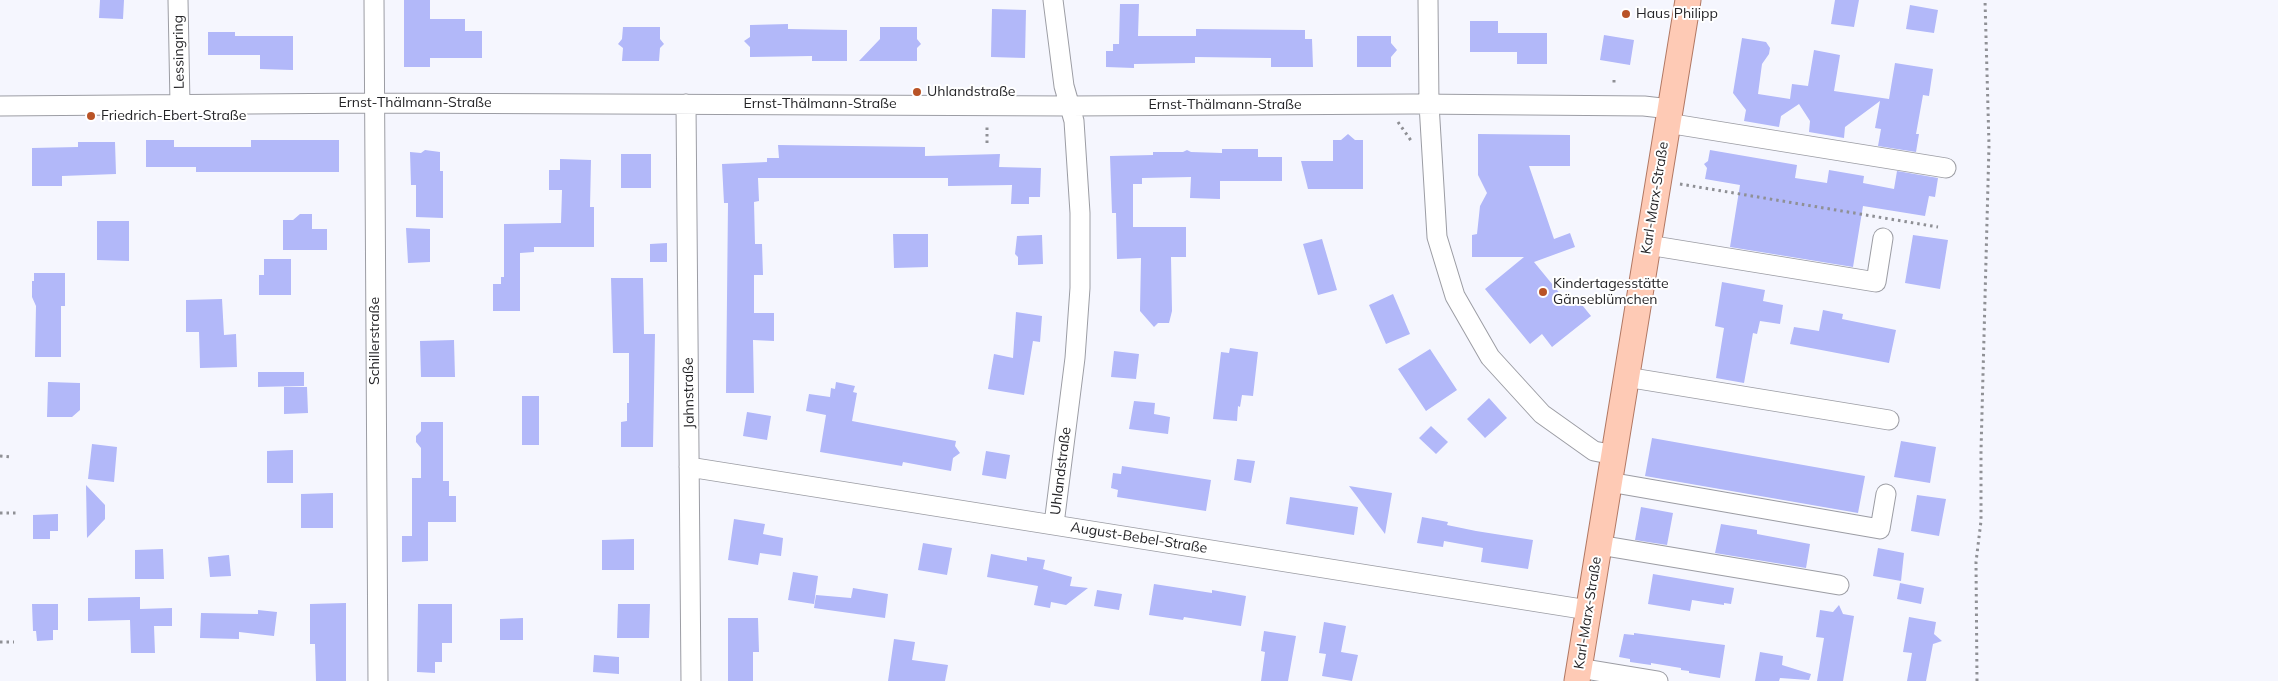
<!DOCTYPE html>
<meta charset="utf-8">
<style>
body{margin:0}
canvas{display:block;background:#f5f6fe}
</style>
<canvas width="2278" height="681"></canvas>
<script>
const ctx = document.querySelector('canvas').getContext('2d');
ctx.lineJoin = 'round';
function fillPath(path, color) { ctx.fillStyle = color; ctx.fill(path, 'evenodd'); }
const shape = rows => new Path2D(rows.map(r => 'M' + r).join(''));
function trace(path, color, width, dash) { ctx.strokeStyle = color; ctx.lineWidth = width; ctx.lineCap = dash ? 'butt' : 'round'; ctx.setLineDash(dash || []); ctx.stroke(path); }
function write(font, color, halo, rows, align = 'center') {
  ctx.font = font + ' Mulish,sans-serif'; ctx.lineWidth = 4; ctx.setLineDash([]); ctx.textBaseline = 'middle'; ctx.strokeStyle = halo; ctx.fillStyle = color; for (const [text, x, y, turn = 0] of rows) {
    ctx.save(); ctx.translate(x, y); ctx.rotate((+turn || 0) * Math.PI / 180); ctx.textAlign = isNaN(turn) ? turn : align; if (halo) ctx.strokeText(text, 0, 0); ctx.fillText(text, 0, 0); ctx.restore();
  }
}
const building = shape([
 [100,0,124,0,123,19,99,18],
 [404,0,430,0,430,19,465,19,465,31,482,31,482,58,430,58,430,67,404,67],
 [1835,0,1859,0,1854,27,1831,24],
 [1120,4,1139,4,1138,36,1196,36,1196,29,1305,30,1305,39,1312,39,1313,67,1271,67,1271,58,1195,57,1195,63,1134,64,1134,68,1106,67,1106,51,1113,51,1113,44,1119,44],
 [1910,5,1938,10,1934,33,1906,29],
 [992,9,1026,10,1025,58,991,57],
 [1470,21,1498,21,1498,33,1547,33,1547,64,1517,64,1517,52,1470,52],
 [788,24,788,29,847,30,847,61,812,61,812,56,750,57,750,47,744,41,750,37,750,25],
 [623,27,660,27,660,39,664,44,660,48,659,61,622,61,623,48,618,44,622,39],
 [880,27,917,27,917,39,921,44,917,48,917,61,859,61,880,39],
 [208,32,235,32,235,36,293,36,293,70,260,69,260,55,208,55],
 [1604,35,1634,40,1630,65,1600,60],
 [1357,36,1391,36,1391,43,1397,50,1391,57,1391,67,1357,67],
 [1742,38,1766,42,1770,48,1769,54,1762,64,1758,94,1790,99,1792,84,1808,86,1814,50,1840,55,1834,91,1889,99,1895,63,1933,69,1929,96,1923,95,1916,134,1919,134,1916,152,1878,146,1881,129,1875,128,1880,101,1845,127,1844,138,1809,132,1810,121,1799,104,1781,116,1779,127,1744,121,1746,110,1733,93],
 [1348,134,1355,140,1363,140,1363,189,1308,189,1301,161,1333,161,1333,140,1341,140],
 [1478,134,1570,135,1570,166,1529,166,1554,239,1570,233,1575,247,1534,262,1566,301,1574,295,1591,316,1552,347,1542,334,1530,344,1485,289,1524,257,1472,257,1472,235,1477,234,1480,206,1487,193,1478,175],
 [146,140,174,140,174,147,251,147,251,140,339,140,339,172,196,172,196,167,146,167],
 [78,142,115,142,116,174,62,176,62,186,32,186,32,148,78,147],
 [778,145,925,147,925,156,1000,154,999,167,1041,168,1040,197,1029,197,1029,204,1011,204,1012,185,948,186,948,178,758,178,759,201,754,202,755,244,762,244,763,275,754,275,754,313,774,313,774,341,753,340,754,393,726,393,728,203,724,203,722,164,767,162,767,158,779,158],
 [1222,149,1258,149,1258,157,1282,157,1282,181,1220,181,1220,199,1190,198,1191,177,1142,178,1142,184,1133,184,1133,227,1186,227,1186,257,1171,257,1172,311,1169,323,1158,323,1154,327,1140,311,1141,258,1117,259,1116,213,1112,213,1110,156,1153,155,1153,152,1183,152,1187,150,1191,152,1222,153],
 [425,150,440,152,440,171,443,171,443,218,416,217,416,185,411,185,410,152,421,153],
 [1710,150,1797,165,1795,178,1827,183,1829,170,1864,176,1863,183,1894,189,1897,171,1938,178,1935,197,1929,196,1925,216,1863,206,1853,267,1730,247,1740,185,1705,179,1707,168,1704,164,1708,161],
 [621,154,651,154,651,188,621,188],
 [560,159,591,160,590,207,594,207,594,247,534,247,534,252,520,253,520,311,493,311,493,284,501,284,501,277,504,277,504,224,561,223,562,190,549,190,549,170,560,170],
 [300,214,312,214,312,229,327,229,327,250,283,250,283,220,293,220],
 [97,221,129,221,129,261,97,260],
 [406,228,430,229,430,262,408,263],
 [893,234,928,234,928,267,894,268],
 [1042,235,1043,264,1018,265,1018,257,1015,254,1017,236],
 [1913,235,1948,240,1940,289,1905,283],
 [1322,239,1337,290,1318,295,1303,244],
 [667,243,667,262,650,262,650,244],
 [264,259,291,259,291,295,259,295,259,275,264,275],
 [34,273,65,273,65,306,61,306,61,357,35,357,36,306,32,297,32,281,34,281],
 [611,278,643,278,644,334,655,334,653,447,621,447,621,422,627,421,627,403,629,403,629,353,613,353],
 [1722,282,1765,290,1763,301,1783,305,1780,324,1760,321,1757,334,1753,333,1744,383,1716,378,1724,328,1715,326],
 [1393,294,1410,334,1386,344,1369,305],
 [222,299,224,335,236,334,237,367,200,368,199,332,186,332,186,300],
 [1823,310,1843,314,1842,319,1896,330,1889,363,1790,344,1794,327,1819,331],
 [1016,312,1042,316,1040,342,1033,341,1024,395,988,389,994,354,1013,358],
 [454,340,455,377,421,377,420,341],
 [1230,348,1258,352,1253,396,1242,395,1240,407,1238,406,1237,421,1213,419,1221,352,1229,353],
 [1430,349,1457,390,1426,411,1398,369],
 [1114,351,1139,354,1136,379,1111,377],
 [258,372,304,372,304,386,258,387],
 [48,382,80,383,80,410,72,417,47,417],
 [836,382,855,386,853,392,857,393,852,421,956,441,955,446,960,453,953,458,951,471,903,462,902,466,820,452,826,415,806,411,809,394,830,397,831,388,835,389],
 [284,387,307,387,308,413,284,414],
 [522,396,539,396,539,445,522,445],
 [1489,398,1507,418,1485,438,1467,419],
 [1134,401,1155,403,1154,414,1170,417,1168,434,1129,429],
 [747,412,771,416,767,440,743,436],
 [421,422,443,422,443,481,449,481,449,496,456,496,456,522,428,522,428,561,402,562,402,536,412,536,412,478,421,478,421,448,416,442,416,436,421,431],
 [1431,426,1448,442,1436,454,1419,438],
 [1652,438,1865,476,1858,513,1645,476],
 [1901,441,1936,447,1930,483,1894,477],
 [92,444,117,447,114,482,88,479],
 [293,450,293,483,267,483,267,451],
 [986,451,1010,455,1006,479,982,475],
 [1237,459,1255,461,1251,483,1234,480],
 [1122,466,1211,480,1206,511,1117,497,1118,490,1111,488,1113,473,1121,474],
 [86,485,105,505,105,519,87,538],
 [1349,486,1392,493,1385,534],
 [333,493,333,528,301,528,301,494],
 [1917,495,1946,499,1939,536,1911,531],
 [1290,497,1358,507,1354,535,1286,524],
 [1641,507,1673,513,1667,545,1635,540],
 [58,514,58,531,50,531,50,539,33,539,33,515],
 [1422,517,1448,522,1447,525,1476,531,1533,540,1528,569,1481,562,1483,548,1444,541,1443,547,1417,543],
 [734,519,765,524,763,534,783,538,781,556,760,553,758,565,728,560],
 [1721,524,1757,530,1757,534,1810,544,1806,568,1715,553],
 [634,539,634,570,602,570,602,540],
 [923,543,952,548,947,575,918,570],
 [1878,548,1904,553,1901,581,1873,576],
 [163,549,164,579,135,579,135,550],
 [991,554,1027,561,1027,557,1045,560,1043,569,1072,577,1070,586,1088,588,1066,605,1051,602,1050,608,1034,605,1038,586,987,577],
 [229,555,231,576,210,577,208,557],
 [793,572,818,576,814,604,788,600],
 [1653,574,1734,588,1731,604,1724,603,1724,605,1692,600,1690,611,1648,604],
 [1900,583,1924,588,1921,604,1897,599],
 [1154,584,1212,593,1212,590,1246,596,1241,626,1184,617,1183,620,1149,615],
 [853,588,888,594,885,618,814,608,816,595,851,598],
 [1097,590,1122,594,1119,610,1094,606],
 [140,597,140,609,172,608,172,626,154,626,155,653,131,653,130,620,88,621,88,598],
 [346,603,346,681,316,681,315,644,310,644,310,604],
 [32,604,58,604,58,630,53,630,53,640,37,641,36,631,33,631],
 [418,604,452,604,452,643,442,643,442,662,435,662,435,673,417,672],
 [618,604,650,604,649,638,617,638],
 [1839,605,1843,614,1854,616,1843,681,1817,681,1824,638,1816,637,1820,610,1833,612],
 [258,610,277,612,274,636,239,632,239,639,200,638,201,613,258,614],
 [1909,617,1936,622,1934,634,1942,641,1933,644,1926,681,1907,681,1912,653,1903,652],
 [523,618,523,640,500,640,500,619],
 [728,618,758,618,759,652,753,652,753,681,728,681],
 [1324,622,1346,626,1341,652,1358,655,1352,681,1322,676,1326,654,1319,653],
 [1264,631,1296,636,1288,681,1261,681,1265,652,1261,651],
 [1634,633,1725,645,1720,678,1689,673,1689,671,1681,670,1681,668,1651,663,1651,665,1630,662,1630,659,1619,657,1624,634,1634,635],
 [894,639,915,642,912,660,948,665,945,681,888,681],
 [1760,652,1783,656,1782,665,1811,674,1809,680,1780,678,1779,681,1755,681],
 [594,655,619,657,619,674,593,672]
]);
const path = shape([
 [1614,80,1614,84],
 [1398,122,1412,142],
 [987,143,987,124],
 [1680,184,1938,227],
 [0,456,11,457],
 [0,513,19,513],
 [0,642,14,642],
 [1977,681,1976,562,1981,521,1981,451,1989,145,1985,0]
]);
const minor = shape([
 [178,0,180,104],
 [374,0,378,681],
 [1053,0,1064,86,1074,121,1080,213,1080,288,1075,358,1054,524],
 [1428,0,1429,104,1437,237,1455,296,1490,357,1542,414,1594,451,1614,455],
 [686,104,691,681],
 [0,106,374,103,1070,106,1414,104,1644,106,1670,109],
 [1667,123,1946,168],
 [1648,245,1876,282,1883,238],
 [1626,377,1889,420],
 [689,467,1588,610],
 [1609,482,1880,529,1886,494],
 [1599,545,1839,585],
 [1579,668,1658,681]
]);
const major = shape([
 [1577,681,1688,0]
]);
const markers = [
 [1626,14,5,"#b95326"],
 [917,92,5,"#b95326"],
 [91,116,5,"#b95326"],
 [1543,292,5,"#b95326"]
];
const poiNames = [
 ["Haus Philipp",1636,14],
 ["Uhlandstraße",927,92],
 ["Friedrich-Ebert-Straße",101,116],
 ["Kindertagesstätte",1553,284],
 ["Gänseblümchen",1553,300]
];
const streetNames = [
 ["Lessingring",179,52,-91],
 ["Ernst-Thälmann-Straße",415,103],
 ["Ernst-Thälmann-Straße",820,104],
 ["Ernst-Thälmann-Straße",1225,105],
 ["Karl-Marx-Straße",1655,198,-81],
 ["Schillerstraße",375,341,-90],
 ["Jahnstraße",689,393,-91],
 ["Uhlandstraße",1061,471,-83],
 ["August-Bebel-Straße",1139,538,9],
 ["Karl-Marx-Straße",1588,613,-81]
];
fillPath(building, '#b2b8f9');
trace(minor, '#9c9da4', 21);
trace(major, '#b27863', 27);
trace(path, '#8f9095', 3, [2.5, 4]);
trace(minor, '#fff', 19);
trace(major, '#fecab5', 25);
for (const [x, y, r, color] of markers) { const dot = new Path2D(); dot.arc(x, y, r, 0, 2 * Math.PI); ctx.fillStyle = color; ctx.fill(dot); trace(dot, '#fff', 2); }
write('14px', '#242427', '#fff', poiNames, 'left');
write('14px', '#242427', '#fff', streetNames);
</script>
